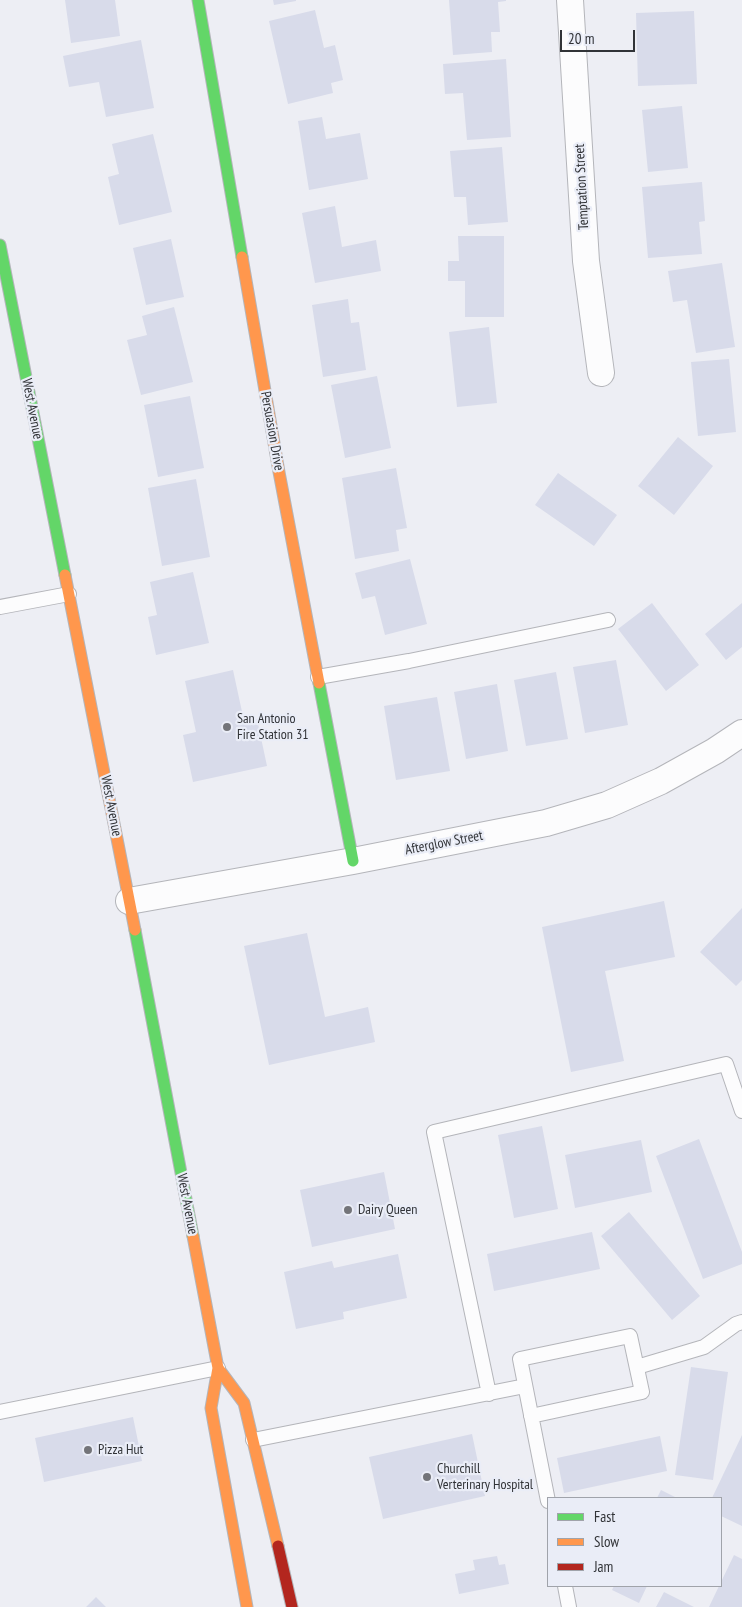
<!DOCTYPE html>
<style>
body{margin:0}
#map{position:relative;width:742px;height:1607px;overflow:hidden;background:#edeef4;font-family:"PT Sans Narrow",sans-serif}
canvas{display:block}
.legend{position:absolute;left:547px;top:1497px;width:175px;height:90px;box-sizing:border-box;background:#eaedf7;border:1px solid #a0a3aa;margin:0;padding:6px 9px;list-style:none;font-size:15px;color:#313337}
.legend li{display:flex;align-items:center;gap:10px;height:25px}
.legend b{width:25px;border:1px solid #a0a3aa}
.scale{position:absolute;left:560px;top:30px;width:75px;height:22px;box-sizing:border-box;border:2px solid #313337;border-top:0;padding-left:6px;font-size:15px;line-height:18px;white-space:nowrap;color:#313337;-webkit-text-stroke:4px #eaedf7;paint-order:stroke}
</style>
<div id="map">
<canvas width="742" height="1607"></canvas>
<ul class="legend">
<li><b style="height:6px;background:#63d668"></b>Fast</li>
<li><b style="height:6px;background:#ff974d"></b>Slow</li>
<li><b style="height:6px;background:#b3261e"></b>Jam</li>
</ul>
<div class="scale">20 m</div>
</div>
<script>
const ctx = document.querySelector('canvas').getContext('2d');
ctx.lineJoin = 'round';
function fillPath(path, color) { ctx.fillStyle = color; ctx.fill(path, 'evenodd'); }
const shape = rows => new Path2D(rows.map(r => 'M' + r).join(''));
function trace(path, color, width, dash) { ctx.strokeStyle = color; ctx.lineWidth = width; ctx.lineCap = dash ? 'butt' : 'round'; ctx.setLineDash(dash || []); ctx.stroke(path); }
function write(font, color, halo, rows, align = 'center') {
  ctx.font = font + ' "PT Sans Narrow",sans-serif'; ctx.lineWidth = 4.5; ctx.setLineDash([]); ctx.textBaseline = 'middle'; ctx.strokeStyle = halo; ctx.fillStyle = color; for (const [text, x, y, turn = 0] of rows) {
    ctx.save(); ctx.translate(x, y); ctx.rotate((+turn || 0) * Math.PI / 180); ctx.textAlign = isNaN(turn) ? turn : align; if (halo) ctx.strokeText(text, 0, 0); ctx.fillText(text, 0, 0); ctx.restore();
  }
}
const building = shape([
 [65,0,115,0,120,36,71,43],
 [273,0,296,0,296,1,274,5],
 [449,0,506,0,506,1,498,2,500,32,491,32,492,52,453,55],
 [315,10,324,48,335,45,343,80,331,83,333,93,288,104,269,21],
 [694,11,697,84,638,86,636,13],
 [141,40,154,108,106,117,99,82,69,87,63,56],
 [506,59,511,137,467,140,463,93,445,94,443,64],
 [682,106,688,168,648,172,642,110],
 [322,117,326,139,360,133,368,179,309,190,298,121],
 [153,134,172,212,119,225,108,177,119,174,112,144],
 [502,147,508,222,468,225,466,197,454,197,450,151],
 [702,182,705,221,699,222,702,254,648,258,642,187],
 [335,206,342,247,376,240,381,271,315,283,302,213],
 [458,236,504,236,504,317,465,317,465,281,448,281,448,261,459,261],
 [171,239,184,297,146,305,133,248],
 [722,263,735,347,696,353,687,300,673,302,668,271],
 [348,299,351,323,359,322,366,370,323,377,312,305],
 [174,307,193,382,141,395,127,340,147,335,142,316],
 [489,327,497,403,457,407,449,332],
 [729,359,736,432,698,436,691,362],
 [377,376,391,448,345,458,331,385],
 [190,396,204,468,158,477,144,405],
 [678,437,713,466,674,515,638,486],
 [396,468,407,528,396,530,399,551,355,559,342,478],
 [558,473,617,515,594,546,535,505],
 [196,479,210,557,162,566,148,488],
 [410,559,427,624,385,635,375,596,362,599,355,573],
 [193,572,209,643,156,655,148,617,157,615,150,582],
 [652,603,699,665,666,691,618,629],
 [742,603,742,647,726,660,705,634],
 [616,660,628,725,585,733,573,667],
 [233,670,244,721,257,719,267,766,193,782,183,735,196,732,185,681],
 [556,672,568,739,526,746,514,680],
 [497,684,508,751,466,759,454,692],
 [437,697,450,771,396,780,384,706],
 [664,901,675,957,605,971,624,1061,571,1072,542,927],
 [742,908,742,980,736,986,700,952],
 [307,933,325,1017,368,1007,375,1042,269,1065,244,946],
 [542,1126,558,1209,514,1218,498,1135],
 [699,1139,742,1252,742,1264,703,1279,656,1156],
 [641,1140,652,1192,575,1208,565,1155],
 [384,1172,395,1229,312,1247,300,1190],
 [629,1212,700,1296,672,1320,601,1236],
 [592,1232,600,1269,494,1291,487,1254],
 [398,1254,407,1298,343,1312,344,1319,296,1329,284,1272,332,1261,334,1268],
 [691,1367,728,1372,713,1480,675,1475],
 [133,1417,142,1461,44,1482,35,1438],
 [472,1434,485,1496,383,1519,369,1457],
 [742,1435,742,1526,721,1516,721,1498,712,1498],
 [660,1436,667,1471,564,1493,557,1458],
 [661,1490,677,1498,657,1498],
 [734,1555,742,1559,742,1607,709,1607,719,1586,721,1586,721,1582],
 [497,1556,499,1565,505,1564,509,1584,459,1594,455,1574,475,1570,473,1560],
 [614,1586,647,1586,639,1603,612,1590],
 [664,1592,694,1607,656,1607],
 [96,1597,106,1607,86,1607]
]);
const lane = shape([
 [0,607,69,594],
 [318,677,409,661,608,620],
 [637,1367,704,1347,736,1324,742,1322],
 [489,1394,434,1132,726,1064,742,1111],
 [0,1412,218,1368],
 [531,1416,642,1392,630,1336,520,1359,548,1501],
 [253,1440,525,1386],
 [565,1586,569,1607]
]);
const street = shape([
 [570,0,586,261,601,373],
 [129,901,353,861,546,823,607,805,661,781,715,751,742,733]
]);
const fast = shape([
 [198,0,242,257],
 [0,245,65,575],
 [319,683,353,861],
 [135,930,193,1236]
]);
const slow = shape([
 [242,257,279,472,319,683],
 [65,575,135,930],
 [193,1236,218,1368,211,1408,247,1607],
 [218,1368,244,1403,278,1546]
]);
const jam = shape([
 [278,1546,292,1607]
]);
const markers = [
 [227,727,5,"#737479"],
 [348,1210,5,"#737479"],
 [88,1450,5,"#737479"],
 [427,1477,5,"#737479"]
];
const streetNames = [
 ["Temptation Street",582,187,-93],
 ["West Avenue",32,409,79],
 ["Persuasion Drive",272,431,80],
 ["West Avenue",111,806,79],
 ["Afterglow Street",444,843,-11],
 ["West Avenue",187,1204,79]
];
const poiNames = [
 ["San Antonio",237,719],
 ["Fire Station 31",237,735],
 ["Dairy Queen",358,1210],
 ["Pizza Hut",98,1450],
 ["Churchill",437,1469],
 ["Verterinary Hospital",437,1485]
];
fillPath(building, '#d8dbea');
trace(lane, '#b4b5ba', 16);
trace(street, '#b4b5ba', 28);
trace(fast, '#b4b5ba', 13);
trace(slow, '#b4b5ba', 13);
trace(jam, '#b4b5ba', 13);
trace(lane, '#fcfcfd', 14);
trace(street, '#fcfcfd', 26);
trace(fast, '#63d668', 11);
trace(slow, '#ff974d', 11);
trace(jam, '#b3261e', 11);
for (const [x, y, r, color] of markers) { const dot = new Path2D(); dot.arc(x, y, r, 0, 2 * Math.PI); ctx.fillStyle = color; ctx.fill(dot); trace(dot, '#eaedf7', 2); }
write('14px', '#313337', '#eaedf7', streetNames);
write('14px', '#313337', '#eaedf7', poiNames, 'left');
</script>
